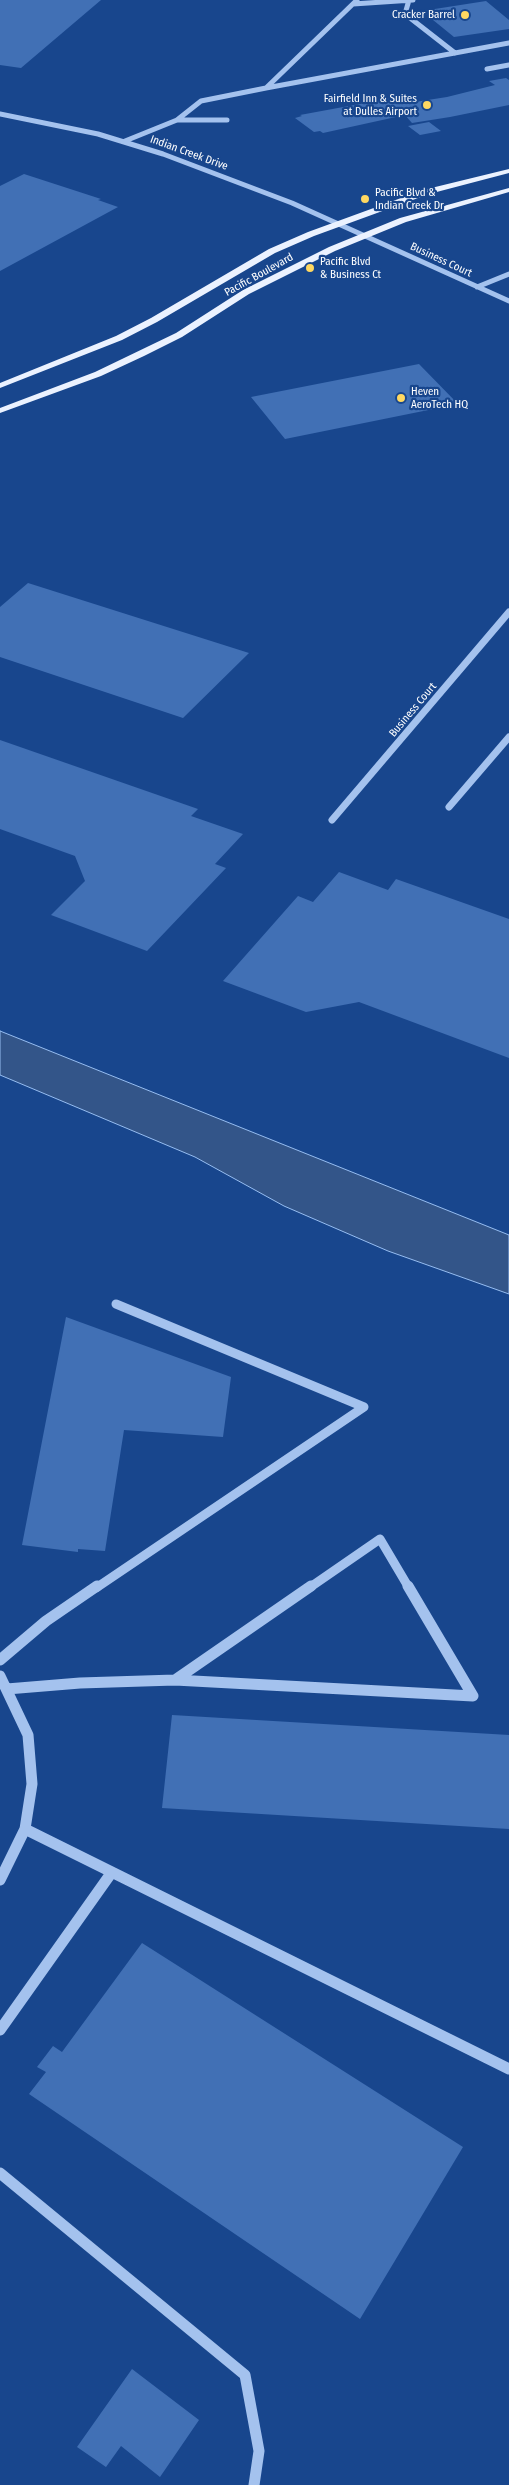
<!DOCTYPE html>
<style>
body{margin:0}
canvas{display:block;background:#18468d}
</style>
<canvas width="509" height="2485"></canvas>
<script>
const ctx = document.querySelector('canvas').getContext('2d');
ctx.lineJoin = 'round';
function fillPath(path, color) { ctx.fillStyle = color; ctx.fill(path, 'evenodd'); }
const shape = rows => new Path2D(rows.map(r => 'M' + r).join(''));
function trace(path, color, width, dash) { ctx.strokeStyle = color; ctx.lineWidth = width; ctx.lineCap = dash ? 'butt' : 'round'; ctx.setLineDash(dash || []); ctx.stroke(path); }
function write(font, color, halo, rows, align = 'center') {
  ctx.font = font + ' "Fira Sans Condensed",sans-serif'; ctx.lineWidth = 4.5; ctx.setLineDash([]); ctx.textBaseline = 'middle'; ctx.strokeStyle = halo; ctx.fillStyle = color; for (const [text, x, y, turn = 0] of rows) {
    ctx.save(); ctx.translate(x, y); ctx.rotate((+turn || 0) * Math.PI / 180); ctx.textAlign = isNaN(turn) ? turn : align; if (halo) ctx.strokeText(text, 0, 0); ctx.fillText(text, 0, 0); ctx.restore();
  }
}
const water = shape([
 [0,1031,509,1235,509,1294,388,1251,284,1206,195,1157,0,1075,0,1031]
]);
const building = shape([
 [0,0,101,0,21,68,0,65],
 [486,1,509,20,509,29,454,37,422,11],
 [506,78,509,80,509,105,450,117,412,123,405,115,323,133,320,131,314,132,295,118,302,116,300,115,392,98,402,104,447,97,495,85,489,81],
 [429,122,441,131,420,135,408,126],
 [24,174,101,199,98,200,118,207,0,271,0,186],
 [419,364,458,404,285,439,251,397],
 [28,583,249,653,183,718,0,657,0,607],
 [0,740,198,809,191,816,243,834,215,864,226,868,147,951,51,915,85,881,75,856,0,829],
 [339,872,388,890,396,879,509,919,509,1058,359,1002,306,1012,223,981,298,896,313,902],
 [66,1317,231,1377,223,1437,124,1430,105,1551,78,1549,78,1552,22,1545],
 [172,1715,509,1735,509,1829,162,1808],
 [142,1943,463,2147,360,2319,29,2094,46,2072,37,2067,53,2046,62,2052],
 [132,2369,199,2420,160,2477,121,2446,106,2467,77,2447]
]);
const minorFar3 = shape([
 [409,0,405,14,455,53],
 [353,4,413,0],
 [487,69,509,65],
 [266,88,509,43],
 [0,114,98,134,163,154,292,203,509,301],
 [177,120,201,101,266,88,357,0],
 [125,141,177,120,227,120],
 [477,287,509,274]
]);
const minorFar2 = shape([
 [449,807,509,737],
 [332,820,509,612]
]);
const minorFar1 = shape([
 [96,1588,364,1407,116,1304],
 [309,1588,380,1539,409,1588]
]);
const minor = shape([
 [0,1660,46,1621,97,1586],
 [0,1676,28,1735,32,1784,25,1829,0,1880],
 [175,1680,473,1696,408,1586],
 [175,1680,311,1586],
 [7,1689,80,1683,175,1680],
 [25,1829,509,2069],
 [0,2030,112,1872],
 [0,2173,245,2375,259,2451,254,2485]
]);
const major = shape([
 [509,169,509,173,429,194,314,236,275,253,157,322,122,340,0,388,0,383,116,336,151,318,269,249,308,232,423,190,509,169],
 [509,188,509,192,406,222,335,251,249,294,182,337,144,356,101,376,0,413,0,408,95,372,176,333,243,290,329,247,400,218,509,188]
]);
const markers = [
 [465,15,5,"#ffd861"],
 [427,105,5,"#ffd861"],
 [365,199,5,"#ffd861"],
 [310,268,5,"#ffd861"],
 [401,398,5,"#ffd861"]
];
const farPoinames = [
 ["Cracker Barrel",455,15,"right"],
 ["Fairfield Inn & Suites",417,99,"right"],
 ["at Dulles Airport",417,112,"right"],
 ["Pacific Blvd &",375,193],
 ["Indian Creek Dr",375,206],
 ["Pacific Blvd",320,262],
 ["& Business Ct",320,275],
 ["Heven",411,392],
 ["AeroTech HQ",411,405]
];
const farStreetnames = [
 ["Indian Creek Drive",189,153,20],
 ["Business Court",441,260,25],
 ["Pacific Boulevard",259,275,-29],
 ["Business Court",413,710,-50]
];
fillPath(water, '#335589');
trace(water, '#96bdf1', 1);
fillPath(building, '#4170b5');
trace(minorFar3, '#a4c2ee', 5);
trace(minorFar2, '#a4c2ee', 7);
trace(minorFar1, '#a4c2ee', 9);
trace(minor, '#a4c2ee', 11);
fillPath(major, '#ebf2ff');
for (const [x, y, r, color] of markers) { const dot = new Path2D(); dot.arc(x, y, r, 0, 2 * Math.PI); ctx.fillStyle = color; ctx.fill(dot); trace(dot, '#18468d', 2); }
write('11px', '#fff', '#18468d', farPoinames, 'left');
write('11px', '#fff', '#18468d', farStreetnames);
</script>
